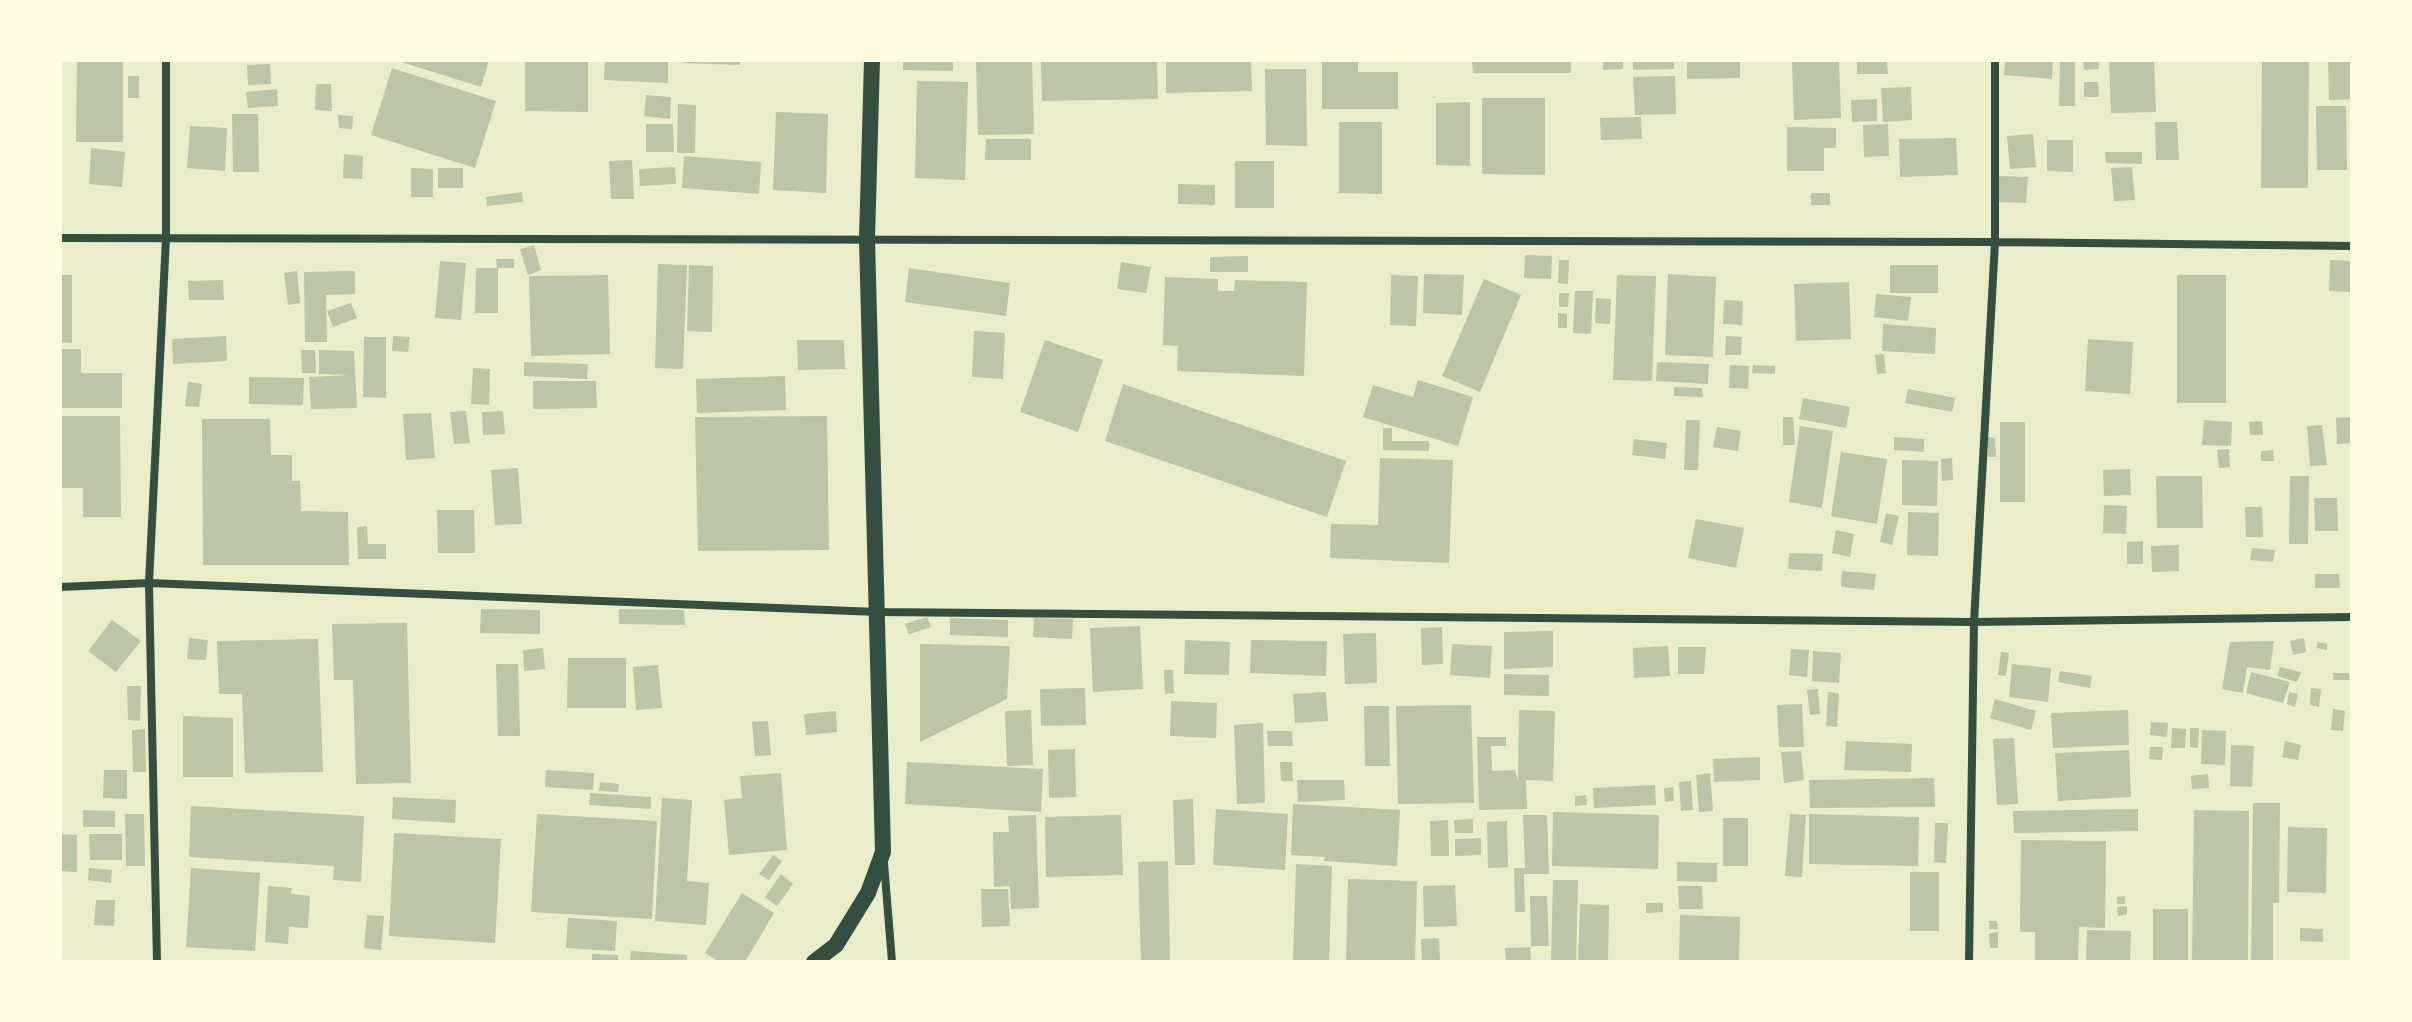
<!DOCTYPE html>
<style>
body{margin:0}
#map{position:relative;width:2412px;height:1022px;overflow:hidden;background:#e9edc9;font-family:Arial,sans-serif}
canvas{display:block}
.frame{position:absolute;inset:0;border:62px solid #fefae0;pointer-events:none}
</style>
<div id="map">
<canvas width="2412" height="1022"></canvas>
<div class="frame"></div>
</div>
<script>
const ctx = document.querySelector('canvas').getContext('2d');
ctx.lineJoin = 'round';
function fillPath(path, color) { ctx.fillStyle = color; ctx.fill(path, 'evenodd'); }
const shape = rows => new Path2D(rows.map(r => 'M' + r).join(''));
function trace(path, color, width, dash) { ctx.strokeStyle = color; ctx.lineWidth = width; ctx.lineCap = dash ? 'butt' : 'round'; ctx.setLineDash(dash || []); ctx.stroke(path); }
const building = shape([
 [77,60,123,60,123,142,76,142],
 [395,60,489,60,481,87],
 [525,60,588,60,588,112,525,111],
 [605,60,668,60,668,83,604,80],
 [683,60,740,60,740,65,683,63],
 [903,60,953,60,953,71,903,70],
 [976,60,1032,60,1034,134,978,135],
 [1041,60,1157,60,1158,99,1042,101],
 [1166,60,1251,60,1252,91,1166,93],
 [1322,60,1358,60,1358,72,1398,72,1398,109,1322,109],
 [1472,60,1571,60,1571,73,1473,73],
 [1603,60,1623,60,1623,69,1603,70],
 [1633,60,1674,60,1674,69,1633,70],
 [1687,60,1740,60,1740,78,1687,79],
 [1792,60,1839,60,1841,118,1794,120],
 [1857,60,1887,60,1888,74,1857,74],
 [2005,60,2053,60,2052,79,2004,75],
 [2060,60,2075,60,2075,106,2059,106],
 [2083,60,2098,60,2099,69,2084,70],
 [2109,60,2154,60,2156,112,2111,113],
 [2262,60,2309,60,2308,188,2261,188],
 [2328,60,2352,60,2352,99,2329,100],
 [270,64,271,84,248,85,247,65],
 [392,68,496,101,475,168,371,135],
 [1265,69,1306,69,1307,146,1266,145],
 [128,76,139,76,139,98,128,98],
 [1675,76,1676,114,1635,115,1633,77],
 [917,81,968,82,965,180,915,178],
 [2084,82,2098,82,2099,97,2084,97],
 [316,84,331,84,332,111,315,110],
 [1911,87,1912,120,1883,122,1881,88],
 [277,89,278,106,248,108,246,92],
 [646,95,671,97,670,119,644,116],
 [1482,98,1545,98,1545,175,1482,174],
 [1877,99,1877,121,1852,122,1851,100],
 [1470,102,1470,166,1436,165,1436,103],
 [678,104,696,105,695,153,677,153],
 [2316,106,2346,106,2347,170,2317,170],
 [776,112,828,114,826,193,773,190],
 [232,114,258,114,259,172,233,172],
 [338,115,353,116,352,129,339,128],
 [1641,117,1642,139,1601,140,1600,118],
 [1339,122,1382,122,1382,194,1339,193],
 [2155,122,2177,122,2179,160,2156,160],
 [646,124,673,124,674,152,646,152],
 [1888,124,1889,156,1864,157,1863,125],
 [190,126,227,128,225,171,187,168],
 [1787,127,1836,128,1836,148,1824,148,1824,171,1787,171],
 [2033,134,2036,167,2010,169,2007,136],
 [1956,138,1958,175,1900,177,1899,139],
 [986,139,1031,139,1031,160,985,160],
 [2047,140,2073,140,2073,172,2047,171],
 [91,148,125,152,122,187,89,184],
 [2105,152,2142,152,2142,164,2106,163],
 [344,154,363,156,362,179,343,178],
 [684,156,761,162,759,194,682,188],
 [632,160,634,199,611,199,609,161],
 [1235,161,1274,161,1274,208,1235,208],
 [675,167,676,184,640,186,639,169],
 [2132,167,2135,200,2114,201,2111,168],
 [411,168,433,169,433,197,411,197],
 [438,168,463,168,463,188,438,188],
 [1999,176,2028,177,2026,203,1998,202],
 [1178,184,1215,185,1215,205,1178,204],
 [522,192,523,202,487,206,486,197],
 [1811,193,1830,193,1830,205,1811,205],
 [534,245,541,270,528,275,520,249],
 [1525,255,1552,256,1551,279,1524,278],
 [1248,256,1248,272,1210,272,1210,257],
 [496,259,514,259,514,268,497,268],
 [1559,260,1569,260,1568,284,1558,283],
 [2330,260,2352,261,2352,292,2329,291],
 [440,261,466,263,461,320,435,318],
 [1121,262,1151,267,1146,293,1117,289],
 [658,264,687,265,683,369,655,368],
 [689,265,713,266,712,332,687,331],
 [1890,265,1938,265,1938,293,1890,293],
 [476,268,498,268,498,313,475,313],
 [909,268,1010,283,1006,316,905,302],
 [297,271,300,303,288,305,284,273],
 [355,271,355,294,326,295,327,342,305,342,304,272],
 [1424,274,1464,275,1462,315,1423,313],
 [1668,274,1716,277,1713,357,1665,355],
 [60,275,72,275,72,343,60,342],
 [608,275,610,354,531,356,529,276],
 [1391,275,1418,276,1416,326,1390,325],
 [1617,275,1656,276,1652,381,1613,380],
 [2177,275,2226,275,2226,403,2177,403],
 [1165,277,1218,279,1218,291,1234,291,1235,280,1307,282,1304,376,1177,371,1178,346,1163,345],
 [1484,279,1521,295,1480,392,1442,376],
 [223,280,224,300,189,300,188,281],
 [1849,282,1851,339,1796,341,1794,284],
 [1575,291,1593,291,1591,334,1573,333],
 [1559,293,1569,293,1568,307,1559,307],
 [1876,294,1911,297,1908,321,1874,317],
 [1596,298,1611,299,1610,324,1595,323],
 [1724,300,1743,301,1742,325,1723,324],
 [351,303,357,318,333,327,327,311],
 [1558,313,1567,314,1567,328,1558,328],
 [1883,324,1936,328,1935,354,1882,351],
 [974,331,1005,333,1003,379,972,377],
 [226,336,227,361,173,364,172,339],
 [393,336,410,337,408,352,392,351],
 [1726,336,1742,337,1741,355,1725,355],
 [364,337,386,337,386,398,363,397],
 [2088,339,2133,342,2130,394,2085,391],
 [797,340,844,340,845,369,798,370],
 [1045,340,1103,360,1078,432,1020,412],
 [60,349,81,349,81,373,122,373,122,408,60,408],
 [301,350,315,350,316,373,302,373],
 [319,350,354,351,357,408,311,409,309,377,349,375,319,374],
 [1884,354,1886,373,1877,374,1875,355],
 [524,362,588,364,587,379,524,376],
 [1657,362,1709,364,1708,384,1656,381],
 [1730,365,1749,366,1748,389,1729,388],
 [1753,365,1775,366,1775,374,1752,373],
 [473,368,490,369,489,405,471,404],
 [785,376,786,410,697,413,696,379],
 [249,377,304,378,303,405,249,404],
 [1418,380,1473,397,1458,446,1363,417,1373,385,1413,397],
 [533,381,596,381,597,408,533,409],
 [188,382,202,384,199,407,185,406],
 [1123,384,1346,461,1327,517,1105,441],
 [1674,387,1702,388,1703,397,1674,396],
 [1908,389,1955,398,1952,412,1905,403],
 [1803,398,1850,407,1846,428,1799,419],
 [466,411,470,443,454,444,450,412],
 [503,411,505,434,483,435,482,412],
 [431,413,435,458,406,460,403,414],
 [60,416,120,416,121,517,83,517,83,488,60,488],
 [827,416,829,550,698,551,695,417],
 [1783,417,1793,417,1795,445,1783,445],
 [2352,417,2352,443,2337,444,2336,418],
 [202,419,270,419,271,455,292,455,292,481,300,481,301,511,348,512,349,565,203,565],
 [1686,420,1700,420,1698,470,1684,470],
 [2204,420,2232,422,2231,446,2202,445],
 [2262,421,2263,435,2250,435,2249,422],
 [2000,422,2025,422,2025,502,2000,502],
 [2322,425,2327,465,2310,466,2307,426],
 [1800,426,1833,431,1822,508,1789,502],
 [1717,427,1741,431,1738,451,1713,447],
 [1383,428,1392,428,1392,441,1429,441,1429,451,1383,450],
 [1894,437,1924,439,1924,452,1894,450],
 [1988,437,1995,438,1996,457,1988,457],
 [1634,439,1667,443,1665,459,1632,455],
 [2229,449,2230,467,2219,468,2217,450],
 [2273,450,2274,461,2261,461,2261,451],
 [1841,452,1887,459,1877,524,1831,516],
 [1380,458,1453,460,1449,563,1330,558,1331,524,1378,525],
 [1952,458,1953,480,1942,481,1941,459],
 [1902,460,1938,461,1937,506,1902,505],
 [518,468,522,524,495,525,491,470],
 [2130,469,2131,495,2104,496,2103,470],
 [2156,476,2202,476,2203,528,2157,528],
 [2290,476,2309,476,2308,544,2289,544],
 [2314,498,2337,498,2338,531,2315,531],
 [2104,505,2127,506,2126,534,2103,533],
 [2245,507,2262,507,2263,537,2246,537],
 [437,510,474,510,475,553,438,553],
 [1908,512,1939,513,1938,556,1907,555],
 [1886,513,1899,516,1892,545,1880,542],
 [1696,519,1744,528,1736,568,1688,558],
 [367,526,368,544,386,544,386,559,358,559,357,527],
 [1836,530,1854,534,1850,557,1832,553],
 [2143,541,2143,564,2127,564,2127,542],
 [2179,545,2179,571,2152,572,2151,546],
 [2252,548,2275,550,2273,562,2250,560],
 [1789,553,1823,554,1822,571,1788,569],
 [1842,571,1876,574,1874,590,1841,587],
 [2315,574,2339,574,2340,588,2315,588],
 [481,609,540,610,540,634,480,633],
 [619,609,684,610,685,625,619,624],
 [927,617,931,627,909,634,905,624],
 [950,618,1008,620,1008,637,950,635],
 [1034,618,1073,619,1072,639,1033,637],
 [112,620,141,641,116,672,88,651],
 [407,623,411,783,356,784,353,680,334,680,332,624],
 [1140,626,1143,689,1093,692,1090,628],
 [1442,627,1443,664,1422,665,1421,628],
 [1553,631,1553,667,1504,669,1504,632],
 [1376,633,1377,683,1345,684,1343,634],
 [189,638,208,640,206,660,187,659],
 [2304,638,2306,652,2293,655,2290,641],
 [318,639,323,772,245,773,242,694,219,694,217,641],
 [1185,640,1230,642,1229,675,1184,674],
 [1251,640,1327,641,1326,676,1250,673],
 [2274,641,2270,670,2247,667,2243,693,2222,689,2230,642],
 [2317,642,2327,644,2327,650,2317,648],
 [920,644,1010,646,1007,699,920,742],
 [1452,644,1492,646,1490,678,1450,675],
 [1668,646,1670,676,1634,678,1633,648],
 [1678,647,1706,647,1704,674,1678,674],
 [543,648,545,669,524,671,523,650],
 [1791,649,1809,650,1807,677,1789,675],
 [1813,651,1841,653,1839,683,1812,681],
 [2001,652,2009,653,2006,676,1998,675],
 [568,658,626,658,626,708,567,708],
 [496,664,518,664,520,736,498,736],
 [2012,664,2051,668,2048,702,2009,697],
 [658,665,662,708,636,710,633,667],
 [2280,667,2301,672,2297,682,2277,676],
 [1164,670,1173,670,1174,693,1165,694],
 [2060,671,2092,676,2090,688,2058,682],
 [2251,672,2290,682,2283,703,2246,693],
 [2333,673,2349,673,2349,680,2333,680],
 [1504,674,1549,675,1549,696,1504,695],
 [127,686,141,686,140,721,128,720],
 [1085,688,1086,725,1041,726,1040,689],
 [2311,688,2321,689,2319,707,2310,705],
 [1818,689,1820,714,1810,715,1807,690],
 [1326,692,1328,721,1295,723,1293,694],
 [1828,692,1839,693,1837,727,1826,726],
 [2289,692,2298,694,2295,707,2287,704],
 [1995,699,2036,711,2031,730,1990,718],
 [1171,701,1217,703,1216,738,1170,736],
 [1802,704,1804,747,1779,747,1777,705],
 [1471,705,1474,803,1398,804,1396,706],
 [1364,706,1389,706,1390,766,1365,766],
 [2333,709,2345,711,2343,731,2331,730],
 [1031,710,1033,765,1007,766,1005,711],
 [1519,710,1555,711,1553,781,1526,780,1527,809,1479,810,1477,737,1506,737,1506,746,1491,746,1492,771,1515,770,1518,781],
 [2128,710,2129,745,2053,748,2051,713],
 [836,711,837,732,806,735,804,714],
 [183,716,233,718,233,777,183,777],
 [768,721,771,755,755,756,752,722],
 [2151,722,2168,723,2167,737,2150,735],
 [1263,723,1265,803,1237,804,1234,725],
 [2172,728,2186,729,2185,748,2171,748],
 [2190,728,2199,728,2198,748,2190,747],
 [145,729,146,772,133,772,132,730],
 [2202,730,2226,731,2225,765,2201,764],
 [1267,731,1292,731,1293,746,1268,746],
 [2014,738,2018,804,1997,805,1993,739],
 [1846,741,1912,744,1911,772,1844,770],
 [2285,741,2301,745,2298,760,2282,757],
 [2231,745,2254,746,2252,787,2230,786],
 [2150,747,2163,747,2162,760,2149,759],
 [1075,749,1076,797,1049,798,1048,750],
 [2129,750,2131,797,2058,801,2055,753],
 [1801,751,1804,780,1784,783,1781,752],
 [1760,757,1760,780,1714,782,1713,759],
 [907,762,1043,769,1041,812,905,804],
 [1280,762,1292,762,1293,781,1281,781],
 [104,770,127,770,127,799,103,798],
 [546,770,594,773,593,790,545,787],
 [781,773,787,850,729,855,724,800,742,798,740,776],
 [1710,773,1713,811,1699,812,1696,775],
 [2208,774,2209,788,2192,789,2191,776],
 [1934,778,1935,807,1810,808,1809,780],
 [1297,780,1344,780,1345,800,1298,802],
 [1691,781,1693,810,1681,811,1679,782],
 [600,782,619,784,618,792,599,791],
 [1655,785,1656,805,1594,808,1593,788],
 [1673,787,1674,801,1665,802,1664,788],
 [590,793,651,797,651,809,589,805],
 [1586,795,1587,805,1575,806,1575,796],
 [393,797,456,800,455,823,392,819],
 [662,798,692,800,687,881,709,883,706,925,655,921],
 [1193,799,1195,865,1175,865,1173,800],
 [2253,803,2280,803,2279,903,2273,903,2273,962,2251,962],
 [1293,804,1400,810,1397,866,1324,861,1325,857,1291,855],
 [191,806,364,816,361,882,333,880,334,866,189,857],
 [1216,809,1288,814,1285,870,1213,865],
 [2138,809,2138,831,2014,833,2013,811],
 [83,810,115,811,115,827,83,827],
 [2194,810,2249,811,2248,962,2192,962],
 [1553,812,1659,815,1658,869,1552,866],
 [125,814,144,814,145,866,126,866],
 [537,814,657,821,652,919,531,912],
 [1790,814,1806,815,1802,877,1785,876],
 [1809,814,1919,817,1918,866,1809,864],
 [1036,815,1039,908,1011,909,1010,886,994,887,993,832,1009,832,1008,816],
 [1121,815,1123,875,1046,877,1045,817],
 [1523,815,1547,815,1549,874,1524,874,1525,912,1515,912,1514,868,1525,868],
 [1723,818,1748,818,1748,866,1723,866],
 [1473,819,1473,833,1455,833,1454,820],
 [1448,820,1449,856,1431,856,1430,821],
 [1507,821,1508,867,1488,868,1487,822],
 [1935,823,1948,823,1946,863,1934,862],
 [2288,827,2327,828,2326,893,2287,892],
 [394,833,501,839,495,943,389,936],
 [60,834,77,835,77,872,60,871],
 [89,834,122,834,122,860,90,860],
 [1481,838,1481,855,1455,856,1455,839],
 [2021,840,2106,841,2105,928,2079,927,2078,962,2035,962,2035,932,2020,932],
 [773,855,782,861,769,880,759,874],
 [1168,861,1170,962,1141,962,1138,862],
 [1677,862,1717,863,1717,882,1677,881],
 [1296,864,1332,866,1329,962,1293,962],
 [89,868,112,870,111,883,88,880],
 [191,868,260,873,255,951,186,947],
 [1910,872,1939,872,1939,931,1910,931],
 [781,874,793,884,777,906,765,897],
 [1348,879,1417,881,1415,962,1346,962],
 [1553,880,1578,880,1576,962,1551,962],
 [1455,885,1457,926,1424,927,1423,886],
 [268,886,292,888,291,894,310,896,308,928,289,927,288,944,265,942],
 [1678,886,1702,886,1703,909,1679,909],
 [981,889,1008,889,1010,926,982,927],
 [742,893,774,913,745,962,719,962,705,953],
 [1530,896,1547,896,1549,946,1531,946],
 [2125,896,2125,904,2117,904,2117,897],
 [96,900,115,900,114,926,94,925],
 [1646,903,1663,903,1663,912,1646,913],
 [1580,904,1609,905,1608,962,1578,962],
 [2127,906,2127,915,2118,916,2117,907],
 [2153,909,2188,909,2188,962,2153,962],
 [367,915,384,916,381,950,364,948],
 [1680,915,1740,917,1739,962,1679,962],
 [568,918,617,921,615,951,566,948],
 [1989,921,1997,921,1998,929,1989,929],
 [2300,928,2323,929,2323,942,2300,941],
 [2087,930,2131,931,2130,962,2086,962],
 [1998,932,1998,948,1990,948,1989,933],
 [1439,938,1440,960,1422,961,1421,939],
 [1530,947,1531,962,1506,962,1505,948],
 [631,951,687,955,687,962,630,962],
 [592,954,618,955,618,962,592,962]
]);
const minor = shape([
 [60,238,1995,242,2352,246],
 [60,587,149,583,877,612,1974,622,2352,617],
 [884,863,892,962],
 [157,962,149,583,166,238,166,60],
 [1969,962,1974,622,1995,242,1995,60]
]);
const secondary = shape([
 [814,962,836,945,868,893,883,852,867,239,872,60]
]);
fillPath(building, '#bcc5a7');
trace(minor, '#344e41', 8);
trace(secondary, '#344e41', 16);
</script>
